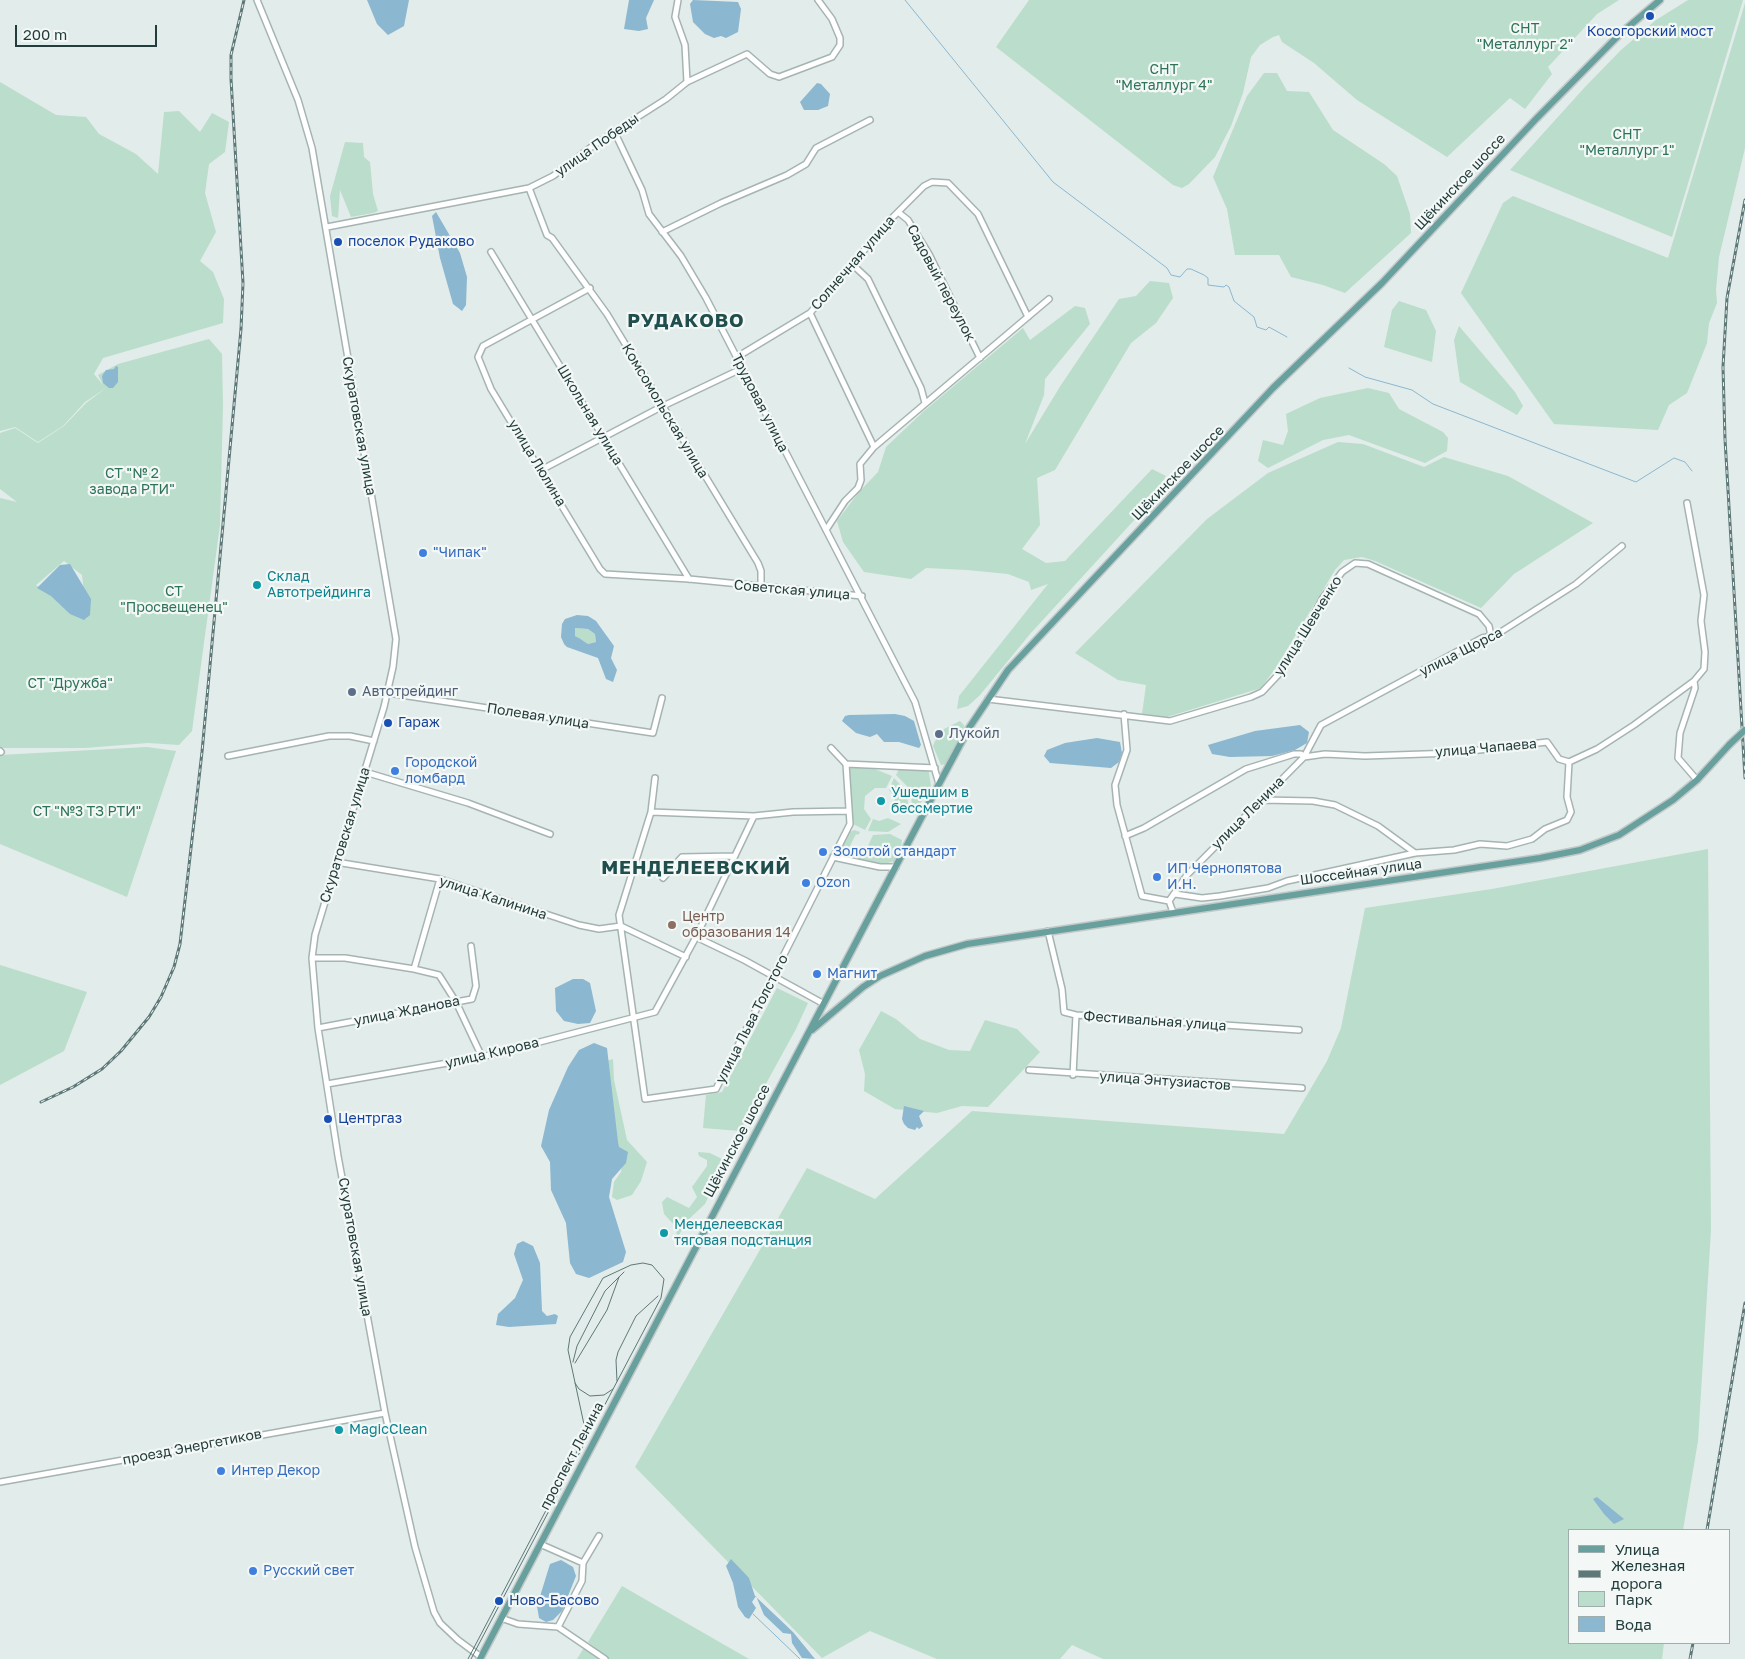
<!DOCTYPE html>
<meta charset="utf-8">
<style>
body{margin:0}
#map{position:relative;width:1745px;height:1659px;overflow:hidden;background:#e2ecea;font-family:"Golos Text",sans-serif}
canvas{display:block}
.legend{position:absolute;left:1568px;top:1529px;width:162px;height:115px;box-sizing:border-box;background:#f3f8f7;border:1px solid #9fadac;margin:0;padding:6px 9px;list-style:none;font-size:15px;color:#223d3b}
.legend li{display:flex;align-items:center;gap:10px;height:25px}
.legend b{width:25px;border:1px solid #9fadac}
.scale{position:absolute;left:15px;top:25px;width:142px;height:22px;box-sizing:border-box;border:2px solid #223d3b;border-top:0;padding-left:6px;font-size:15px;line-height:18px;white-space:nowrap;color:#223d3b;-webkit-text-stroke:4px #f3f8f7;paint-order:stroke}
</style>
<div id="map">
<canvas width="1745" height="1659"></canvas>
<ul class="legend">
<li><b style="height:6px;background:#68a09e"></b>Улица</li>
<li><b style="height:6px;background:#5d7877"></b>Железная дорога</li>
<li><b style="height:14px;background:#bbddcb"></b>Парк</li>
<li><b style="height:14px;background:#8bb7d0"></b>Вода</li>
</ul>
<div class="scale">200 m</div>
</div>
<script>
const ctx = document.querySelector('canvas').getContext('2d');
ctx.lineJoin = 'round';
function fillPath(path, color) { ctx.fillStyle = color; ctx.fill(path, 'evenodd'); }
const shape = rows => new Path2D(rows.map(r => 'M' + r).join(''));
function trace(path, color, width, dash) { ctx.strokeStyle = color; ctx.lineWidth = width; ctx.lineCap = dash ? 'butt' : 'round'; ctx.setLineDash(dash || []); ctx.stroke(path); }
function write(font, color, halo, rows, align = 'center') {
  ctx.font = font + ' "Golos Text",sans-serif'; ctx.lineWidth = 4.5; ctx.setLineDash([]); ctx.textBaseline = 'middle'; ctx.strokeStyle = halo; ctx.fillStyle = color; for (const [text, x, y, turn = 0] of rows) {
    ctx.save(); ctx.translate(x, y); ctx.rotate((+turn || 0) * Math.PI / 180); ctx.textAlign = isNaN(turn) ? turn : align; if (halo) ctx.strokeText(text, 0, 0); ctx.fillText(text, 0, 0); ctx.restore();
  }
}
const green = shape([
 [1029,0,1619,0,1597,14,1548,67,1552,74,1525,109,1510,98,1447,157,1357,100,1314,63,1282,42,1279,35,1273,37,1260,45,1251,57,1243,93,1231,126,1215,157,1189,184,1182,188,1173,185,996,47],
 [1688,0,1743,0,1672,237,1510,170,1585,87,1621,50,1656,20],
 [1745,3,1745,148,1719,257,1716,290,1717,303,1709,323,1707,343,1687,393,1669,405,1658,430,1554,424,1461,293,1503,203,1513,196,1668,258],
 [1264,73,1277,73,1287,91,1309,92,1333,130,1384,164,1397,176,1410,214,1411,233,1345,293,1323,285,1291,277,1279,255,1235,255,1227,209,1213,177,1247,96],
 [0,82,56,115,86,117,99,134,136,154,158,174,164,112,179,111,200,132,212,113,229,122,225,152,209,164,205,193,216,232,200,261,213,272,224,299,223,323,103,358,94,374,103,385,98,375,118,364,209,339,222,354,223,406,220,525,192,731,179,745,148,743,85,748,0,748,0,498,17,502,0,489,0,433,15,428,38,443,64,426,86,403,106,388,85,402,63,426,38,442,15,427,0,431],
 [64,561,82,575,87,619,36,585],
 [345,142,363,143,364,157,370,162,373,194,378,211,373,213,351,217,340,190,338,218,332,216,330,196],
 [1150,281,1169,283,1173,298,1156,323,1131,343,1055,470,1037,478,1040,525,1022,549,1046,563,1065,561,1152,469,1166,476,1148,505,1030,634,980,695,968,706,957,709,959,696,1048,584,1031,590,1029,582,1008,574,967,570,926,568,911,579,864,572,843,542,837,521,859,492,878,472,886,447,924,411,1023,328,1030,340,1075,306,1085,308,1090,324,1045,379,1044,395,1025,444,1061,385,1119,299,1136,296],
 [1399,301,1426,310,1436,331,1432,362,1384,347,1392,310],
 [1459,326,1515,392,1523,406,1517,415,1460,382,1454,340],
 [1368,388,1389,393,1399,409,1443,432,1448,438,1447,451,1425,463,1349,435,1323,440,1268,468,1258,461,1263,440,1283,445,1288,431,1286,414,1320,398],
 [1338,442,1363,444,1424,467,1444,457,1508,476,1593,523,1514,574,1481,608,1375,561,1362,557,1344,560,1335,570,1277,666,1261,688,1167,717,1142,714,1146,685,1118,680,1075,653,1207,519,1268,473],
 [575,628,588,629,595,634,596,642,588,644,579,638,575,636],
 [960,721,964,725,963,734,946,764,941,765,933,746,935,741,944,729],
 [147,747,176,751,127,897,0,844,0,755],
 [847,766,867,766,892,776,886,788,875,788,865,796,864,809,871,819,865,830,851,823],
 [899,769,928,770,929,773,931,786,917,809,912,808,911,793,907,786,896,775],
 [894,778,906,791,909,808,895,802,894,796,889,790],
 [888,818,901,824,888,832,868,831,873,819,879,821],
 [854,830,860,832,858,835,856,834,848,850,839,854,848,833],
 [890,834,902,840,900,853,895,861,881,865,858,860,858,857,863,857,873,835],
 [1708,849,1711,1230,1698,1441,1683,1530,1569,1530,1569,1643,1664,1643,1662,1659,1103,1659,1072,1645,1060,1659,937,1659,870,1631,822,1658,635,1467,807,1168,875,1199,972,1111,1284,1134,1327,1061,1341,1028,1365,908,1492,889],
 [0,965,87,992,64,1051,0,1085],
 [777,988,808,1003,796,1029,740,1131,703,1128,706,1095,722,1092],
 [881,1011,896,1019,920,1039,949,1050,970,1051,985,1020,1017,1029,1040,1052,988,1107,962,1106,937,1113,895,1109,864,1091,865,1074,859,1050],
 [613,1059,614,1080,627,1140,647,1162,641,1181,632,1195,617,1200,612,1197,614,1182,621,1172,622,1164,616,1156,606,1061],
 [698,1152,710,1153,722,1159,724,1164,705,1204,689,1219,677,1238,676,1227,664,1214,662,1202,667,1197,689,1208,697,1197,692,1187,707,1166,707,1160,699,1156],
 [622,1586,749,1659,609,1659,588,1642],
 [585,1646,601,1659,577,1659]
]);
const water = shape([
 [367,0,409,0,404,26,388,35,377,24],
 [629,0,654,0,646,18,648,29,639,31,624,29],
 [693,0,738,2,741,9,738,32,726,38,721,36,714,38,705,34,693,22,690,4],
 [817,83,821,84,830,94,828,106,818,110,804,110,800,102],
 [436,212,460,253,467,277,466,305,462,311,453,304,440,258,432,216],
 [116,366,118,367,118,382,113,388,109,388,103,383,102,376,106,370,114,369],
 [70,564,91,599,90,615,84,620,70,614,51,596,37,588,60,565],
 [577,615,588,616,596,621,614,646,611,658,617,670,613,682,606,679,598,658,567,647,564,644,561,637,562,624,565,619],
 [575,628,588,629,595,634,596,642,588,644,579,638,575,636],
 [895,714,905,716,914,721,921,745,919,748,899,742,884,742,877,734,870,737,856,733,842,721,845,716,849,715],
 [1300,725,1309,732,1307,743,1295,750,1272,756,1230,757,1212,754,1208,745,1255,731],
 [1097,738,1120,742,1122,753,1119,762,1111,768,1050,763,1044,756,1047,750,1065,743],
 [573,979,583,979,590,983,596,1011,590,1023,578,1024,564,1021,556,1011,555,988],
 [594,1043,607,1048,618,1142,619,1147,628,1152,626,1163,612,1179,609,1197,626,1252,623,1262,589,1278,576,1274,570,1263,566,1223,551,1190,550,1162,541,1146,549,1110,568,1067,579,1050],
 [904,1106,924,1111,919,1116,923,1126,919,1129,917,1127,915,1130,908,1128,904,1124,902,1119],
 [523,1241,533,1246,540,1263,542,1311,547,1316,555,1314,558,1316,556,1324,509,1327,496,1325,498,1314,515,1298,523,1280,514,1254,517,1244],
 [1597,1497,1624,1519,1614,1524,1604,1514,1593,1499],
 [731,1559,749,1578,755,1596,793,1632,815,1659,802,1658,792,1643,791,1634,783,1633,764,1615,756,1596,752,1602,756,1608,749,1619,745,1617,738,1607,733,1583,726,1566],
 [561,1560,573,1567,576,1576,562,1611,553,1620,546,1622,539,1618,537,1606,550,1564]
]);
const stream = shape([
 [905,0,1053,182,1167,268,1171,275,1180,277,1187,269,1191,269,1204,275,1208,278,1208,285,1224,287,1226,285,1229,287,1234,301,1254,317,1257,327,1266,330,1269,327,1287,337],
 [1349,368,1365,377,1412,390,1433,404,1636,482,1674,458,1685,462,1692,471],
 [753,1614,800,1659]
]);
const minor = shape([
 [257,0,298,100,312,148,396,639,393,667,384,707,315,935,312,958,318,1028,338,1156,385,1413,415,1547,434,1612,440,1623,458,1640,481,1657],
 [678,0,675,17,685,45,687,82],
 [615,133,642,190,649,214,681,256,706,298,915,702,939,784],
 [529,188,547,235,552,238,607,314,758,563,761,571,761,588],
 [898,212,908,220,929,254,980,358],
 [327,227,529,188,553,176,594,145,666,99,687,82,747,54,770,74,779,77,832,57,840,45,840,38,832,19,818,0],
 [662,232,721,203,787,175,806,164,816,148,870,120],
 [491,252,689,579],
 [853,265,868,279,921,388,925,403],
 [590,288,483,346,478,357,491,389,600,569,605,574,689,579,862,596],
 [810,313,874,447],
 [737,357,810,313,890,220,924,186,932,182,948,183,978,214,1028,317],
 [541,470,661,407,741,369],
 [1687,503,1704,595,1701,621,1705,652,1704,669,1694,681,1695,688,1680,733,1678,758,1697,780],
 [826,530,845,501,858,488,861,480,860,464,874,447,1049,299],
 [388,693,653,733,662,698],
 [988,699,1170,721,1251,697,1262,692,1278,675,1292,656,1322,599,1342,572,1355,563,1368,564,1479,614,1489,626,1491,636],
 [1124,714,1127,750,1115,785,1117,805,1142,896,1169,901],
 [0,751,1,752],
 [228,756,329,736,350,736,374,741],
 [1304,757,1325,754,1365,756,1454,753,1547,742,1559,759,1569,762,1597,749,1634,725,1694,681],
 [846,764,935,768],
 [365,772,468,803,550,834],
 [655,778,651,812,619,915,645,1099,716,1089,850,824,846,764,831,748],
 [1262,800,1313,801,1335,805,1378,826,1415,853],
 [651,812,754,816],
 [1125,836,1144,828,1246,769,1294,754,1301,754,1304,757],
 [833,857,880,867,896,867],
 [336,862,440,879,579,925,599,929,621,926],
 [663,878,682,857,735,856],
 [1175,894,1202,898,1220,896,1268,888,1287,881,1415,853,1454,850,1480,844,1507,846,1532,839,1545,829,1567,820,1571,812,1567,797,1569,762],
 [1173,912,1169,901,1187,875,1304,757,1321,725,1482,638,1496,635,1576,584,1622,546],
 [621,926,686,957],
 [1048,931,1062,989,1064,1012,1076,1015,1299,1030],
 [696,937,744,960,824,1004],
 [312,958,345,958,414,969,439,975,456,1002,482,1057],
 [414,969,440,879],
 [318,1028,472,999,476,986,471,946],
 [1029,1070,1302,1088],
 [1073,1075,1076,1015],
 [327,1084,482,1057,655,1012,696,937,754,816,793,812,849,811],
 [0,1482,385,1413],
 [540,1544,583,1563],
 [501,1618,518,1624,558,1627,605,1659],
 [558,1627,582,1581,583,1563,599,1536]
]);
const major = shape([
 [812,1030,863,987,880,976,925,956,967,944,1540,858,1580,850,1619,835,1673,800,1697,780,1730,744],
 [480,1659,939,784,969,728,1008,670,1273,388,1382,283,1536,119,1621,33,1660,0]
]);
const tram = shape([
 [573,1362,577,1346,605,1291,624,1272],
 [575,1363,607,1310,619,1277],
 [617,1381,616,1360,618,1352,636,1316,658,1296],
 [575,1383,579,1389,590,1396,604,1395,613,1389],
 [468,1659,585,1436,585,1429,568,1350,570,1337,603,1278,631,1265,643,1263,652,1265,664,1279,661,1298,471,1659]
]);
const rail = shape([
 [1745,200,1727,298,1723,367,1725,439,1745,778],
 [41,1102,73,1087,102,1069,121,1051,149,1017,161,997,174,967,180,944,202,752,241,329,243,283,231,79,231,55,244,0],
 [1707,1530,1745,1303],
 [1690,1659,1693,1643]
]);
const majorBridge = shape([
 [1730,744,1745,730]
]);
const markers = [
 [1650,16,5,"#1a4fb4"],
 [338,242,5,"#1a4fb4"],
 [423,553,5,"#3f7fe0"],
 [257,585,5,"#0f9aa8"],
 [352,692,5,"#5c6f8a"],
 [388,723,5,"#1a4fb4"],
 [939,734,5,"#5c6f8a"],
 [395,771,5,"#3f7fe0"],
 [881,801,5,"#0f9aa8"],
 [823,852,5,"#3f7fe0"],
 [1157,877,5,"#3f7fe0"],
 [806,883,5,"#3f7fe0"],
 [672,925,5,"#8d6e63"],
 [817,974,5,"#3f7fe0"],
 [328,1119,5,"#1a4fb4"],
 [664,1233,5,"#0f9aa8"],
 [339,1430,5,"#0f9aa8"],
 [221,1471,5,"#3f7fe0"],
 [253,1571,5,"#3f7fe0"],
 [499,1601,5,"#1a4fb4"]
];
const parkNames = [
 ["СНТ",1525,29],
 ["\"Металлург 2\"",1525,45],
 ["СНТ",1164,70],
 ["\"Металлург 4\"",1164,86],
 ["СНТ",1627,135],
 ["\"Металлург 1\"",1627,151],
 ["СТ \"№ 2",132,474],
 ["завода РТИ\"",132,490],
 ["СТ",174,592],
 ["\"Просвещенец\"",174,608],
 ["СТ \"Дружба\"",70,684],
 ["СТ \"№3 ТЗ РТИ\"",87,812]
];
const transitNames = [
 ["Косогорский мост",1650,32,"center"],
 ["поселок Рудаково",348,242],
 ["Гараж",398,723],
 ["Центргаз",338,1119],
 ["Ново-Басово",509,1601]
];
const streetNames = [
 ["улица Победы",597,145,-35],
 ["Щёкинское шоссе",1460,182,-47],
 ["Солнечная улица",853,263,-49],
 ["Садовый переулок",941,283,62],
 ["Трудовая улица",760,403,63],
 ["Комсомольская улица",665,411,59],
 ["Школьная улица",590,415,59],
 ["Скуратовская улица",359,426,80],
 ["улица Люлина",537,463,59],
 ["Щёкинское шоссе",1178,473,-46],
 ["Советская улица",792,590,5],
 ["улица Шевченко",1308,626,-58],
 ["улица Щорса",1461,652,-27],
 ["Полевая улица",538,716,9],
 ["улица Чапаева",1486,748,-5],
 ["улица Ленина",1248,813,-45],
 ["Скуратовская улица",345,835,-73],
 ["Шоссейная улица",1361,872,-8],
 ["улица Калинина",493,898,18],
 ["улица Жданова",407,1011,-11],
 ["улица Льва Толстого",752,1019,-63],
 ["Фестивальная улица",1155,1021,4],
 ["улица Кирова",492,1053,-13],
 ["улица Энтузиастов",1165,1081,4],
 ["Щёкинское шоссе",737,1141,-62],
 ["Скуратовская улица",355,1247,80],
 ["проезд Энергетиков",192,1447,-11],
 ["проспект Ленина",572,1456,-62]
];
const shopNames = [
 ["\"Чипак\"",433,553],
 ["Городской",405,763],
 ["ломбард",405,779],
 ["Золотой стандарт",833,852],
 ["ИП Чернопятова",1167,869],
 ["И.Н.",1167,885],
 ["Ozon",816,883],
 ["Магнит",827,974],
 ["Интер Декор",231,1471],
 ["Русский свет",263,1571]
];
const cultureNames = [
 ["Склад",267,577],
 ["Автотрейдинга",267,593],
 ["Ушедшим в",891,793],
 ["бессмертие",891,809],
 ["Менделеевская",674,1225],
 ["тяговая подстанция",674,1241],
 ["MagicClean",349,1430]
];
const serviceNames = [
 ["Автотрейдинг",362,692],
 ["Лукойл",949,734]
];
const educationNames = [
 ["Центр",682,917],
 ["образования 14",682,933]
];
const districtNames = [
 ["РУДАКОВО",686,321],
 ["МЕНДЕЛЕЕВСКИЙ",696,868]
];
fillPath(green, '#bbddcb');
fillPath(water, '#8bb7d0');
trace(stream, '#8bb7d0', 1);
trace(minor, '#a5b4b2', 8);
trace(major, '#c1c9c8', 9);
trace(minor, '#fff', 5);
trace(major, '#68a09e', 6);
trace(tram, '#5d7877', 1);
trace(rail, '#5d7877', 3);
trace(rail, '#f3f8f7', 1, [4]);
trace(majorBridge, '#c1c9c8', 9, []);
trace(majorBridge, '#68a09e', 6);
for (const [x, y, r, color] of markers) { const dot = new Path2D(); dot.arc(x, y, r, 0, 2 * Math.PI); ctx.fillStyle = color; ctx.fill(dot); trace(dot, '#f3f8f7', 2); }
write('14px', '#2d7357', '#f3f8f7', parkNames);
write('14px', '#164399', '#f3f8f7', transitNames, 'left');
write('14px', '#223d3b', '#f3f8f7', streetNames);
write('14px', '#366cbe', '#f3f8f7', shopNames, 'left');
write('14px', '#0d838f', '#f3f8f7', cultureNames, 'left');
write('14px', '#4e5e75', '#f3f8f7', serviceNames, 'left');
write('14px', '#785e54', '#f3f8f7', educationNames, 'left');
ctx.letterSpacing = '1px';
write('bold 19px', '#1f4e4d', '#f3f8f7', districtNames);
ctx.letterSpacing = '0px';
</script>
